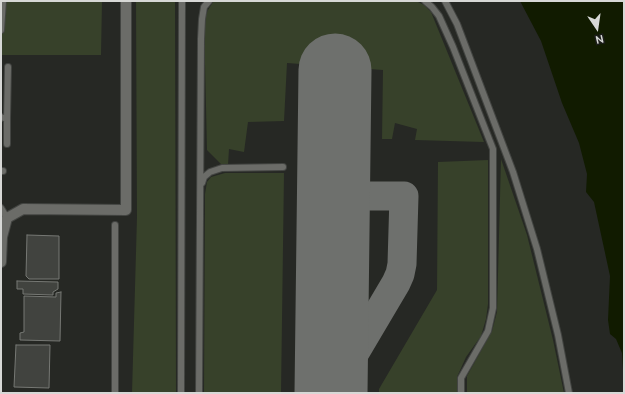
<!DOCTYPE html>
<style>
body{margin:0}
#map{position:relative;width:625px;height:394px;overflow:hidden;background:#262824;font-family:Ubuntu,sans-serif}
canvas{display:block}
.frame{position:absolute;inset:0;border:2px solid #d7d8d6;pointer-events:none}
.north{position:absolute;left:577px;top:8px;width:40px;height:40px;-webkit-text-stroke:3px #1d1e1b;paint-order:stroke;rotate:167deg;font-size:11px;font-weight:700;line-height:16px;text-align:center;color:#d7d8d6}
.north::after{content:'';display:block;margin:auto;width:14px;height:18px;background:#d7d8d6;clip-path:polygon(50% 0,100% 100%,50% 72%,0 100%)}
</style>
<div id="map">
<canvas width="625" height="394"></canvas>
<div class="frame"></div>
<div class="north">N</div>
</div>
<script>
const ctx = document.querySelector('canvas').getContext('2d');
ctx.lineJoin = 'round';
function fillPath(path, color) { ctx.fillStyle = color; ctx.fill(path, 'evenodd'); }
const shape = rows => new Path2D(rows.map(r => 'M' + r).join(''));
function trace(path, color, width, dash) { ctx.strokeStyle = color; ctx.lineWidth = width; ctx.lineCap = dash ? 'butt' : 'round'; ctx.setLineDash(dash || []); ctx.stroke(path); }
const green = shape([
 [1,1,102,1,101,55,1,55],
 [136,1,175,1,176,393,132,393,137,217],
 [216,1,416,1,424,5,431,12,484,142,415,140,417,129,395,123,392,139,382,139,383,70,287,63,284,121,248,122,244,152,229,149,228,165,221,164,207,150,204,20,208,10,213,2],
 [501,159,527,235,553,340,564,393,467,393,467,376,492,331,497,312],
 [488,160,488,304,486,319,481,336,466,357,457,377,457,393,379,393,379,389,437,290,438,162],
 [225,173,284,173,281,393,204,393,205,194,207,182,211,177]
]);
const water = shape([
 [520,1,624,1,624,386,622,353,616,339,610,334,608,320,610,276,594,202,586,192,587,174,579,143,562,103,541,41]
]);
const taxiway = shape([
 [331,393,396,283,400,274,402,264,404,196,333,196]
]);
const runway = shape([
 [331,393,335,70]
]);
const building = shape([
 [27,235,59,236,59,279,29,279,26,276,27,235],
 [17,281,58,282,58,289,53,292,53,295,23,294,23,289,17,289,17,281],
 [61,292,60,341,20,340,20,333,24,332,24,296,56,297,56,293,61,292],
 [16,345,50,345,49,388,14,387,16,345]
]);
const service = shape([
 [425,1,432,7,439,16,453,47,493,149,493,308,488,331,461,378,461,393],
 [445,1,457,24,513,172,537,249,558,335,569,393],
 [1,30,3,1],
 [1,117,7,119,7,144],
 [7,119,8,67],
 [1,171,3,171],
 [202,183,204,177,210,172,222,168,283,167],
 [1,208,7,218],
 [115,393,115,225],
 [181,393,182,1],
 [199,393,201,39,202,19,204,7,209,1]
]);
const minor = shape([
 [1,262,2,237,7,218,23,209,126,210,126,1]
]);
fillPath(green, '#37412a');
fillPath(water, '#111b00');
trace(taxiway, '#6e706d', 29);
trace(runway, '#6e706d', 73);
fillPath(building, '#41433f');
trace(building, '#767874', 1);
trace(service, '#434542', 8);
trace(minor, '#434542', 12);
trace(service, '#6b6c68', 6);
trace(minor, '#6b6c68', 10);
</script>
